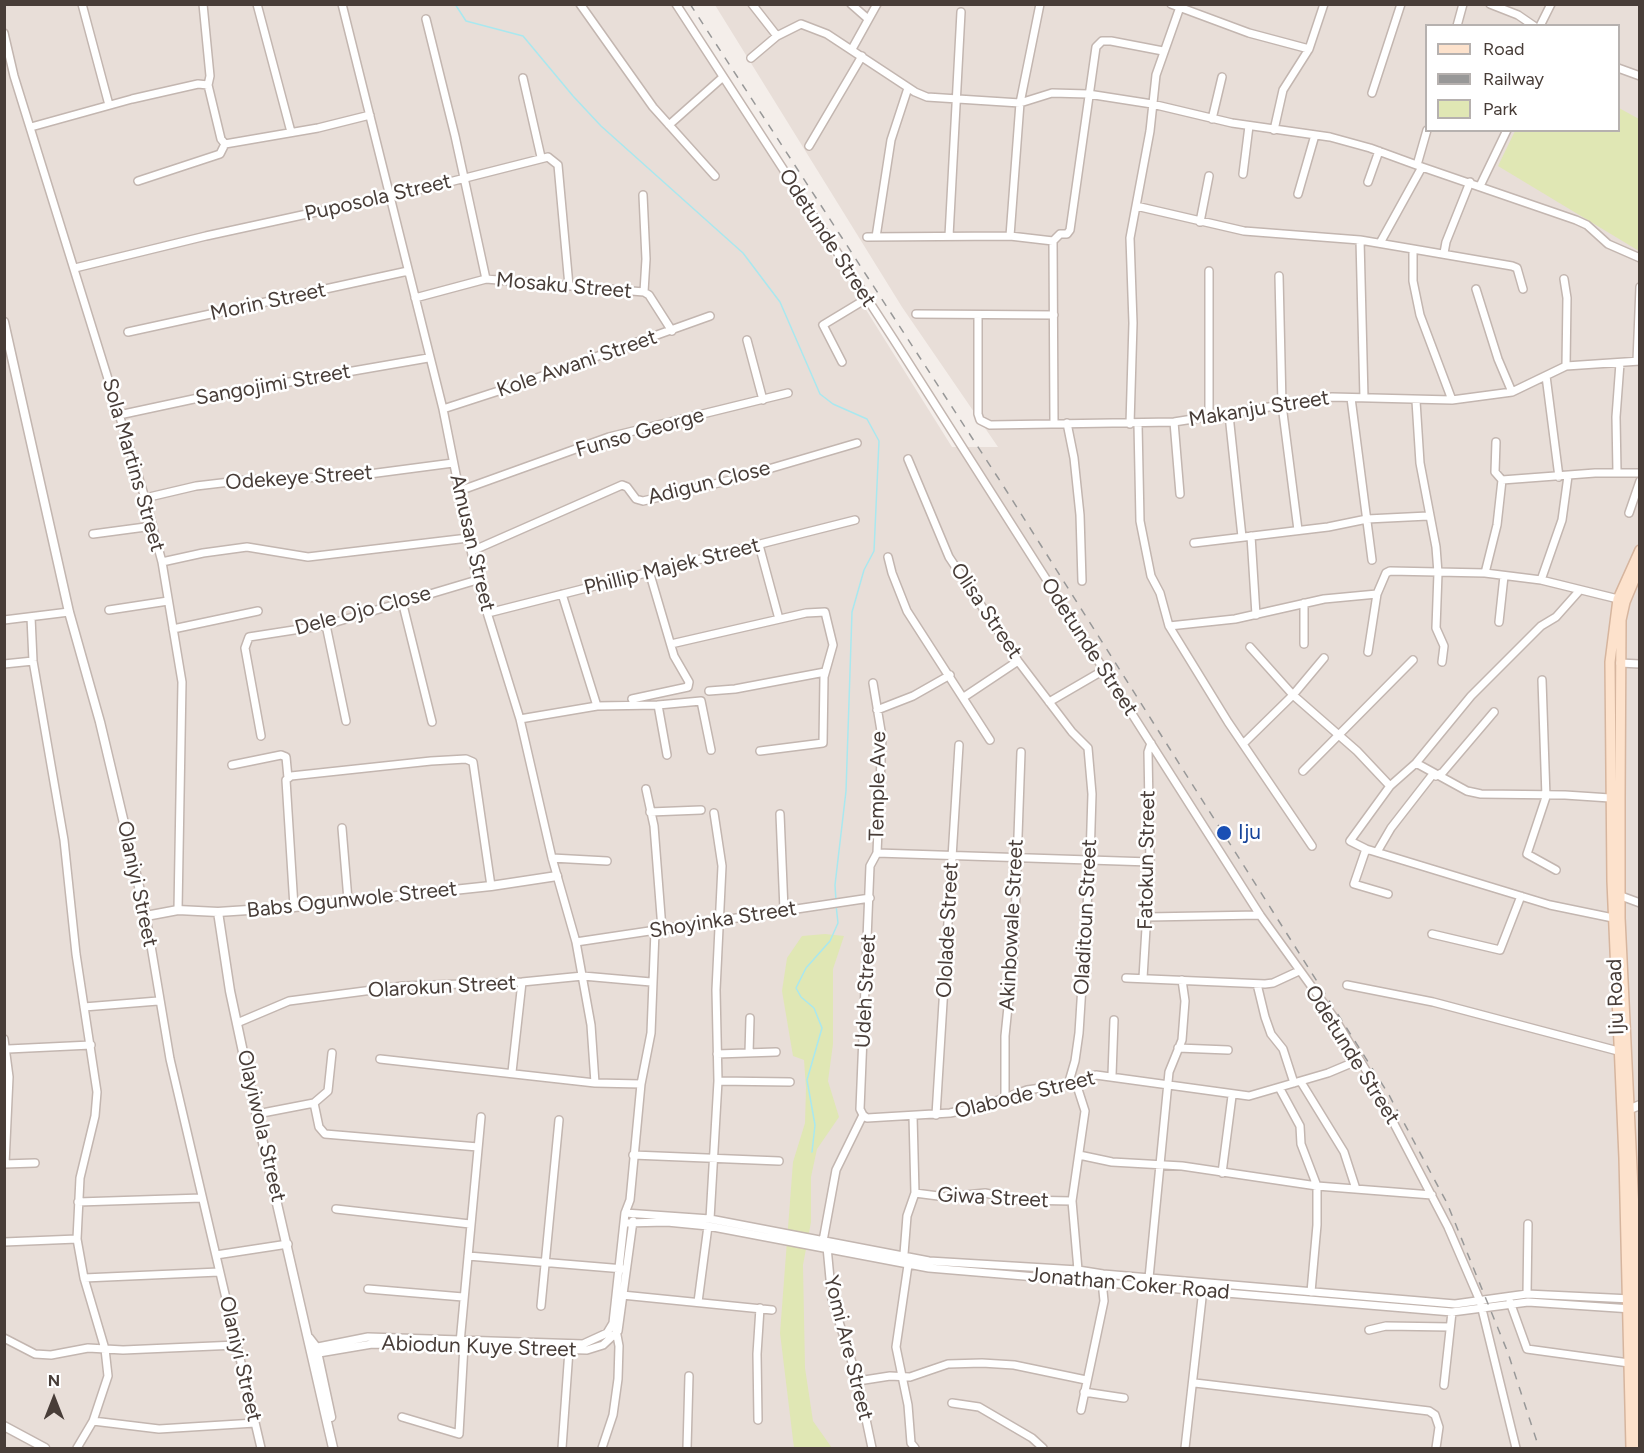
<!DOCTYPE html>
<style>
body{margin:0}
#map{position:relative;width:1644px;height:1453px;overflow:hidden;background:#f4eeea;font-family:Figtree,sans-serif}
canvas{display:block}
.frame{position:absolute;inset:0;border:6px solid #483d38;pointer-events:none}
.legend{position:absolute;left:1425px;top:24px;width:195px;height:108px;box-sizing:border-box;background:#fff;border:2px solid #b6b1af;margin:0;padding:8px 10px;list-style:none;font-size:18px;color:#483d38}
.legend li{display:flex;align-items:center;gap:12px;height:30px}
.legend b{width:30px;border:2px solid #b6b1af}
.north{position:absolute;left:24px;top:1369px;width:60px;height:60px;-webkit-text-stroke:4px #fff;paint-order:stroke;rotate:0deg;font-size:16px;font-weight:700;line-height:24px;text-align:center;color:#483d38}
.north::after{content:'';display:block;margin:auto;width:21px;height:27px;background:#483d38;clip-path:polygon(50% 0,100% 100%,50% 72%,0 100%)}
</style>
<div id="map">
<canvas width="1644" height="1453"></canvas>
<div class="frame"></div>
<ul class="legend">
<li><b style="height:8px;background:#fde2cc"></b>Road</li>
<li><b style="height:8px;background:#989898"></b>Railway</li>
<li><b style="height:16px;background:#e0e7b4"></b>Park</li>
</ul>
<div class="north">N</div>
</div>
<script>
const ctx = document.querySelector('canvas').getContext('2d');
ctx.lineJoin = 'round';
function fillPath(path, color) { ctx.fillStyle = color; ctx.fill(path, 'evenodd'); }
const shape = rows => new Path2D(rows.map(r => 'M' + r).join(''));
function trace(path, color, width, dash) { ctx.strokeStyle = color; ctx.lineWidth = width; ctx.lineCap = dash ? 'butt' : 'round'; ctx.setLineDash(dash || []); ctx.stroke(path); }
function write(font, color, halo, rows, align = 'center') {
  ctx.font = font + ' Figtree,sans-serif'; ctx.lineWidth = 5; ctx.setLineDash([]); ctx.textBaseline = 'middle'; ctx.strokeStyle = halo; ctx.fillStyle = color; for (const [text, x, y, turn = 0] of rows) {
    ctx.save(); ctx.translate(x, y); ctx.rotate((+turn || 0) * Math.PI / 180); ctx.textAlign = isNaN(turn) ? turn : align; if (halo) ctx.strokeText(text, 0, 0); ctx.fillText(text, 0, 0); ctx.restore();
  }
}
const residential = shape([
 [5,5,675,5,952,447,998,447,902,307,715,5,1639,5,1639,1448,5,1448],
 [1426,26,1618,26,1618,130,1426,130]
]);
const green = shape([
 [1619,108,1639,119,1639,251,1498,166,1515,131,1618,130],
 [825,934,844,936,833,969,833,1044,828,1081,839,1117,817,1149,811,1177,811,1222,803,1265,805,1368,813,1421,832,1448,794,1448,780,1333,793,1162,805,1123,806,1088,804,1060,793,1056,782,991,787,958,802,936]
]);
const stream = shape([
 [455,4,466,21,523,36,573,96,601,126,743,253,780,302,820,394,833,404,867,419,879,441,874,551,864,570,852,612,846,791,835,885,836,901],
 [812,1152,815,1125,807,1080,822,1028,814,1008,801,997,796,988,806,968,830,941,838,923,836,905]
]);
const minor = shape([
 [82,4,109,105],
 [203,4,210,76,208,85,221,139,225,144],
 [257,4,291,132],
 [342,4,443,409,477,580,520,719,552,858,576,942,591,1025,595,1083],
 [580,4,653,107,715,176],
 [676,4,894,340,1260,915,1335,1019,1367,1072,1448,1227,1480,1301,1516,1448],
 [752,4,777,36],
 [851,4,868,19],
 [1171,4,1249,33,1309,49],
 [1490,4,1518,15,1534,26],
 [426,19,455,136,486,279],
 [1457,26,1463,4],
 [1540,26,1551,4],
 [4,33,14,76,145,498,162,562,182,682,178,910],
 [852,49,877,4],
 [751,58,777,36,801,24,827,34,915,92,927,97,1020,103,1052,93,1088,94,1152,104,1232,123,1330,137,1370,148,1422,167,1380,243],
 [1618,68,1640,76],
 [523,78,541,157],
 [1372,93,1401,4],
 [1212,119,1222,77],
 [669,125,723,77],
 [31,127,132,99,198,84,208,85],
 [1274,130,1283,90,1309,49,1324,4],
 [809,146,862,56],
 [1417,165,1427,130],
 [1422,167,1576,220,1587,225,1608,244,1640,258],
 [1243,174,1249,126],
 [138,181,220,154,225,144,318,128,370,115],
 [1368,182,1379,151],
 [1480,186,1507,130],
 [1298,194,1315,135],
 [643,195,646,259,644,292,649,295,672,331],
 [1136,206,1244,231,1360,240,1413,249,1413,281,1420,315,1452,400],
 [1200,222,1209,176],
 [949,236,961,12],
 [1010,236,1020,103,1040,4],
 [867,237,1010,236,1053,241,1054,423],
 [876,237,891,140,908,88],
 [1360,240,1364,398],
 [1053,241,1060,234,1067,234,1070,230,1096,47,1102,41,1111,41,1163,51],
 [1413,249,1512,266,1517,268,1523,289],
 [1444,253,1446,242,1470,182],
 [75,268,206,236,422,189,548,157,558,165,569,286],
 [1209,271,1209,417],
 [1279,276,1282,405,1298,530],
 [1564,279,1567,298,1566,366],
 [1476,289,1498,359,1512,392],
 [415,298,486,279,644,292],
 [916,314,1054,315],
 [978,315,978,414,980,420,990,425,1174,422,1332,397,1452,400,1512,392,1566,366,1640,361],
 [128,332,408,271],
 [747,340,763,400],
 [1637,361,1640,287],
 [842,362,823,325,866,299],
 [1546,376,1559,477],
 [1351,398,1372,560],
 [1416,401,1420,463,1436,547,1438,573,1436,628,1444,646,1442,662],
 [443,409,517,385,710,316],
 [119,415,203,397,428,358],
 [1229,415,1242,537],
 [1174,422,1180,494],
 [1067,423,1074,458,1080,515,1082,581],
 [1130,424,1133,323,1130,238,1150,131,1156,75,1180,7],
 [1138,424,1140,521,1151,576,1160,593,1169,626,1228,722,1312,846],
 [908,459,949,557,1018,661,1072,732,1088,748,1092,794,1090,859,1079,1033,1075,1061,1068,1085],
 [1617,472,1616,417,1620,363],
 [1502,480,1595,473,1640,473],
 [459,491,609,437,788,393],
 [145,498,196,486,247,480,354,476,453,463],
 [1629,513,1640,481],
 [93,534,153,526],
 [1251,536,1256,615],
 [1194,543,1328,527,1367,519,1428,516],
 [759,545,779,619],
 [472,551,622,485,627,487,636,499,643,501,731,480,857,443],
 [888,557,892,573,907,611,990,740],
 [162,562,203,553,247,547,308,557,468,538],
 [1485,573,1497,525,1502,480,1495,472,1496,442],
 [1541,580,1562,520,1568,476],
 [1580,590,1556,617,1541,626,1471,696,1416,763,1390,786,1350,841,1366,849,1550,905,1613,918],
 [562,594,597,706],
 [402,601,432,722],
 [109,610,168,601],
 [488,613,855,520],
 [31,617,33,661,64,840,76,954,97,1092,95,1116,80,1178,77,1239,84,1278,105,1349,108,1376,93,1421,77,1448],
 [4,620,69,612],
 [1499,622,1504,576],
 [326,625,346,721],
 [1169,626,1235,619,1324,599,1377,594,1386,573,1390,571,1485,573,1541,580,1618,599],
 [173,629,258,611],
 [671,644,806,613,825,612,833,645,824,677,823,743,760,751],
 [1304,644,1304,603],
 [1250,647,1293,695,1357,751,1390,786],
 [1368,652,1377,594],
 [1620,663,1640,664],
 [4,664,33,661],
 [1542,680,1546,797,1527,854,1556,870],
 [873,683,882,737,877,853],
 [709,691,735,689,825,672],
 [964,697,1018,661],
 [632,699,688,687,689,682,674,656,649,571],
 [1049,702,1104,670],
 [658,705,667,755],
 [877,710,913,696,950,675],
 [520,719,597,706,658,705,701,701,711,750],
 [261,736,245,648,249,637,326,625,477,580],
 [1243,744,1293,695,1324,658],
 [1416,763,1467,791,1481,794,1565,795,1610,798],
 [232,765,281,755,286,757,288,778],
 [1303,771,1413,660],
 [1436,776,1443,772,1494,712],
 [646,789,654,826,662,929],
 [650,812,701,810],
 [780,814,784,910],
 [342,828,348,900],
 [1366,849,1354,884,1388,894],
 [1377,852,1391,828,1433,774],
 [552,858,607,861],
 [1621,896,1640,903],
 [294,907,286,780,291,776,431,761,466,759,473,762,491,886],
 [146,916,170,1059,261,1448],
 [1147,917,1260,915],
 [1432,934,1500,950,1521,896],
 [576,942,870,898],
 [1126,978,1265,984,1273,983,1299,971],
 [1143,978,1150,862,1148,752,1151,743],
 [1257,984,1265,1017,1271,1034,1283,1049,1294,1083],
 [1347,985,1433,1002,1618,1051],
 [84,1007,158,1001],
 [237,1023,289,1001,403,986,522,982,583,976,651,982],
 [4,1039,9,1077,5,1164],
 [1178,1048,1228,1050],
 [8,1049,91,1045],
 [749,1053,750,1018],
 [717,1054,776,1052],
 [380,1059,595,1083,641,1084],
 [512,1072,522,982],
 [1112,1075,1114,1020],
 [718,1081,790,1082],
 [1301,1082,1344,1152,1356,1189],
 [1076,1083,1085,1111,1072,1201,1078,1270],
 [1280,1089,1300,1126,1301,1144,1317,1186,1317,1225,1311,1292],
 [1005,1097,1005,1036,1014,948,1021,752],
 [314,1103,328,1091,332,1053],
 [257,1114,314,1103,319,1127,325,1134,478,1147],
 [863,1115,860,1109,870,866,877,853,1150,862],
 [863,1115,867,1118,950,1113,979,1107,1027,1090,1076,1083,1096,1075,1249,1096,1328,1073,1359,1060],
 [936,1115,959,745],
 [633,1155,779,1161],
 [1079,1155,1112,1162,1182,1166,1317,1186,1432,1195],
 [4,1164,35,1163],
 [1222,1173,1232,1096],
 [915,1193,946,1197,985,1193,1018,1200,1072,1201],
 [78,1202,202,1198],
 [336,1209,470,1224],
 [625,1213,710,1219,929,1261,1078,1270,1103,1274,1455,1304,1527,1294,1631,1299],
 [710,1219,718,1081,716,990,722,866,714,813],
 [625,1223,667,1222,708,1226,929,1268,1452,1312,1528,1302,1632,1309],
 [823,1241,836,1170,863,1115],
 [4,1242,77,1239],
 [827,1247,832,1300,858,1381,872,1448],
 [904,1254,907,1216,915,1193,913,1116],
 [216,1255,288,1244],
 [468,1256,624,1269],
 [908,1265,896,1347,908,1405,911,1443,915,1448],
 [84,1278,219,1272],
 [1149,1278,1169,1072,1182,1040,1185,1001,1182,980],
 [368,1289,463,1297],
 [1527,1294,1528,1224],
 [622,1295,772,1310],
 [698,1302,708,1226],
 [1510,1302,1527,1349,1629,1363],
 [541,1306,559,1120],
 [1369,1330,1386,1326,1450,1327],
 [4,1338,35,1354,51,1355,88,1348,123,1350,237,1345],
 [460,1343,481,1117],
 [313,1348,368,1337,583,1344,607,1333,613,1323,625,1213,630,1200,641,1084,651,1033,655,931],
 [313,1354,372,1344,587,1350,603,1345,618,1331,633,1221],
 [858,1381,890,1376,910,1377,948,1364,982,1363,1014,1365,1086,1380],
 [1195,1383,1429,1411,1435,1415,1439,1427,1436,1448],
 [1444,1385,1452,1312],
 [1084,1392,1124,1398],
 [952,1403,979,1407,1032,1438,1043,1448],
 [1081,1410,1104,1301,1102,1281],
 [402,1417,459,1434,464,1345],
 [758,1420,757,1354,760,1308],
 [93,1421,159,1429,255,1423],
 [562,1448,569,1350],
 [602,1448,613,1415,618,1379,619,1346,616,1330],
 [687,1448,689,1376],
 [1185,1448,1203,1289]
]);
const tertiary = shape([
 [4,322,69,612,100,722,146,916,178,910,218,912,294,907,491,886,557,876],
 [218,912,230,991,253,1099,333,1448],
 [1630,1109,1640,1105],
 [309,1338,316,1347,331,1417],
 [4,1426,45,1448]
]);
const secondary = shape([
 [1631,1448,1624,1158,1612,881,1610,662,1618,599,1640,550],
 [1639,1448,1634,1210,1620,918,1620,799,1621,620,1625,602,1640,566]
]);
const rail = shape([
 [690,4,1004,487,1389,1095,1447,1203,1508,1353,1539,1448]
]);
const markers = [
 [1224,833,8,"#1a4fb4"]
];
const streetNames = [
 ["Puposola Street",378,198,-13],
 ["Odetunde Street",827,238,57],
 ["Mosaku Street",564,286,5],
 ["Morin Street",268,302,-12],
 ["Kole Awani Street",577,364,-19],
 ["Sangojimi Street",273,385,-10],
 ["Makanju Street",1259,409,-9],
 ["Funso George",640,433,-16],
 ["Sola Martins Street",133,465,74],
 ["Odekeye Street",299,478,-4],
 ["Adigun Close",709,483,-14],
 ["Amusan Street",472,543,77],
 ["Phillip Majek Street",672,567,-14],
 ["Dele Ojo Close",363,611,-15],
 ["Olisa Street",986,611,56],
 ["Odetunde Street",1089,647,57],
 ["Temple Ave",878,786,-89],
 ["Fatokun Street",1147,860,-89],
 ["Olaniyi Street",137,884,78],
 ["Babs Ogunwole Street",352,900,-6],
 ["Oladitoun Street",1086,917,-87],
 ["Shoyinka Street",723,920,-9],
 ["Akinbowale Street",1012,925,-87],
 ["Ololade Street",948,930,-87],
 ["Olarokun Street",442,987,-3],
 ["Udeh Street",866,991,-87],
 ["Iju Road",1616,997,-92],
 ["Odetunde Street",1352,1055,58],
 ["Olabode Street",1025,1095,-14],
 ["Olayiwola Street",261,1126,77],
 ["Giwa Street",993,1198,3],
 ["Jonathan Coker Road",1129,1284,5],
 ["Abiodun Kuye Street",479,1347,2],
 ["Yomi Are Street",848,1348,76],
 ["Olaniyi Street",240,1359,77]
];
const transitNames = [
 ["Iju",1238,833]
];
fillPath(residential, '#e8ded8');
fillPath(green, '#e0e7b4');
trace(stream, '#a9e8ef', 1.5);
trace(minor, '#c3b6b0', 10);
trace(tertiary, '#c3b6b0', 11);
trace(secondary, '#d6b59e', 12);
trace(minor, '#fff', 7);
trace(tertiary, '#fff', 8);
trace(secondary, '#fde2cc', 9);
trace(rail, '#989898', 1.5, [8, 8]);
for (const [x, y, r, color] of markers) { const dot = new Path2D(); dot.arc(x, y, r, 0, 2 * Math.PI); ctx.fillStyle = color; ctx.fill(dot); trace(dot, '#fff', 2); }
write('21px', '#483d38', '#fff', streetNames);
write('21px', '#164399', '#fff', transitNames, 'left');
</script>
